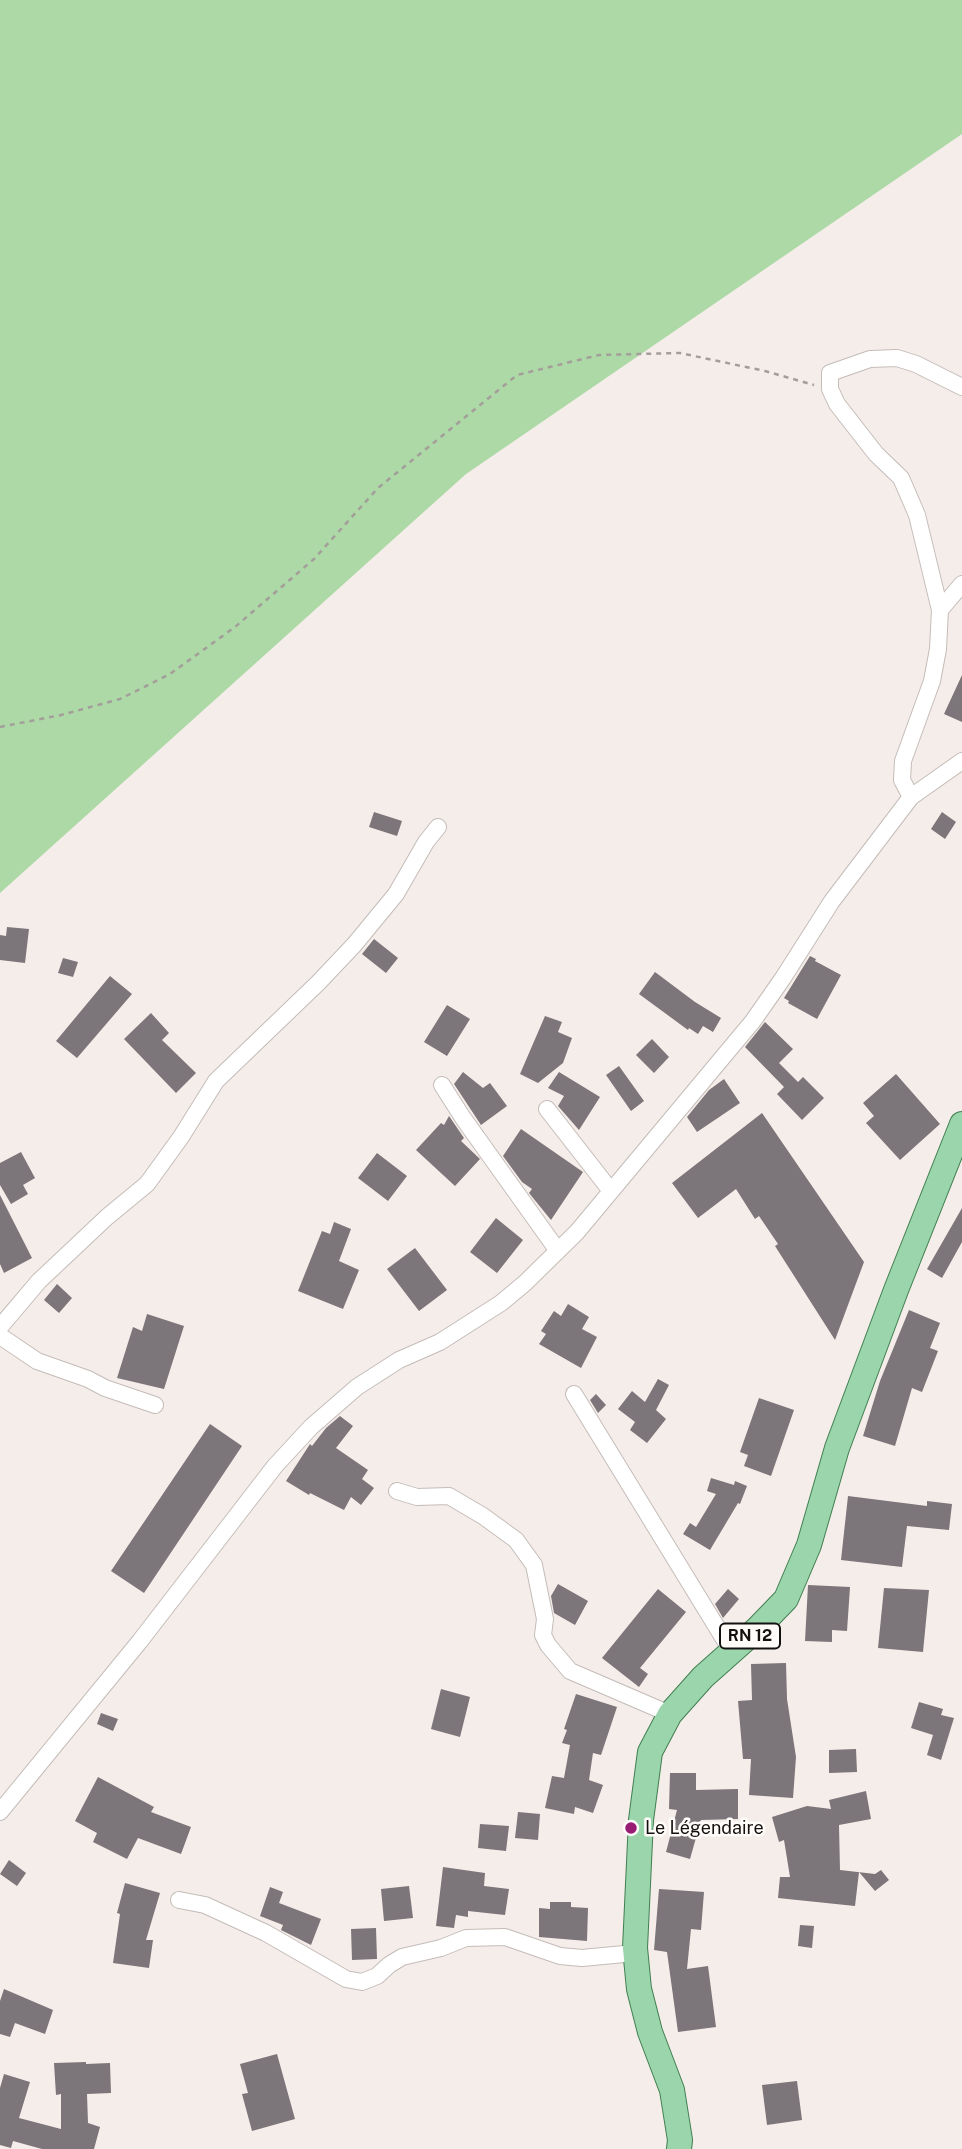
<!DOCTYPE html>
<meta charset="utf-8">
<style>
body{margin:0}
canvas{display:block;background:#f5ede9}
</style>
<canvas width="962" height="2149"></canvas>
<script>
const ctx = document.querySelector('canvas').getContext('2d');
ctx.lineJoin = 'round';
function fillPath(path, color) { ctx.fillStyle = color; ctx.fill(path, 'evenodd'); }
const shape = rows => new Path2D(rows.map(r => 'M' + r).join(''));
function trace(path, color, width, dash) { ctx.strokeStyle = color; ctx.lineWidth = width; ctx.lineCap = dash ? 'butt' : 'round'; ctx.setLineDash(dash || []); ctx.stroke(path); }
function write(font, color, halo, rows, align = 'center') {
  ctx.font = font + ' "Public Sans",sans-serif'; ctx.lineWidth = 5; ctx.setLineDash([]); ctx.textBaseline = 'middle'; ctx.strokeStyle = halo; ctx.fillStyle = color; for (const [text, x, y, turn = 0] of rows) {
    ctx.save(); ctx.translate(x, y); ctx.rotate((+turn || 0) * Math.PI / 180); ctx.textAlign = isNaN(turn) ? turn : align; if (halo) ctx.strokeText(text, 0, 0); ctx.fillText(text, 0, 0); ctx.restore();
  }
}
const green = shape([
 [0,0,962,0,962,134,466,474,0,893]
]);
const building = shape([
 [962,675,962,722,944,714],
 [374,812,402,821,397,836,369,827],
 [942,812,956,822,945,839,931,829],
 [7,927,29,929,25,963,0,960,0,935,6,936],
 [374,939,398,958,386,973,362,954],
 [810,956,816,959,815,961,841,975,817,1019,788,1003,789,1001,784,998],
 [63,958,78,962,73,977,58,973],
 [655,972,695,1002,721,1018,713,1032,703,1026,698,1034,689,1028,688,1030,639,994],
 [110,976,132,994,77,1058,56,1041],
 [447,1005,470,1019,447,1056,424,1042],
 [151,1013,169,1033,162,1040,196,1073,176,1093,124,1039],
 [545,1016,562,1022,558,1032,572,1038,563,1063,538,1083,520,1074],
 [765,1022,793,1049,779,1063,798,1082,803,1077,824,1098,802,1120,777,1094,784,1087,745,1047],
 [652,1039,669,1057,654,1073,636,1055],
 [619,1066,644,1101,631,1111,606,1075],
 [463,1072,483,1088,490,1083,507,1106,481,1125,454,1084],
 [559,1072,600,1097,579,1130,558,1106,564,1096,548,1088],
 [896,1074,940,1124,900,1160,866,1123,874,1116,863,1103],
 [724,1079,740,1103,697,1132,687,1117,709,1090],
 [762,1113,864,1262,835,1340,775,1246,778,1244,759,1216,755,1219,736,1189,698,1218,672,1183],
 [449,1116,464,1138,461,1141,480,1159,455,1186,416,1150,441,1123,444,1125],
 [521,1129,583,1172,551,1220,529,1193,532,1189,522,1182,503,1156],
 [21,1152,35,1178,23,1185,28,1194,11,1204,0,1185,0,1163],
 [377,1153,407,1176,388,1201,358,1178],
 [0,1195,32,1258,4,1273,0,1264],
 [962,1208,962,1242,942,1278,927,1269],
 [496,1218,523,1240,497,1273,470,1252],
 [334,1222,351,1229,339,1261,359,1270,343,1309,298,1291,322,1231,330,1234],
 [415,1248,447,1290,419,1311,387,1269],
 [57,1284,72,1298,59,1313,44,1300],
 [568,1304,589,1317,582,1329,597,1337,581,1368,539,1344,546,1334,541,1331,554,1311,561,1316],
 [909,1310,940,1323,930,1348,938,1351,922,1392,912,1388,895,1446,863,1436,880,1381],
 [147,1314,184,1326,164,1389,117,1378,133,1327,142,1331],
 [658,1379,669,1385,656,1410,666,1419,647,1443,630,1430,635,1422,618,1409,632,1391,645,1402],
 [596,1394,606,1405,598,1413,590,1400],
 [759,1398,794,1410,771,1476,744,1466,748,1455,740,1452],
 [340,1416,353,1426,336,1448,368,1470,362,1479,374,1488,361,1505,351,1497,344,1510,310,1493,309,1495,286,1481,310,1444,312,1446,326,1428],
 [210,1424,242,1446,144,1593,111,1571],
 [711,1478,734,1485,735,1481,747,1486,740,1504,738,1503,710,1550,683,1534,690,1523,696,1527,716,1494,707,1491],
 [848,1496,927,1506,927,1501,952,1504,949,1530,907,1526,902,1567,841,1560],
 [558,1584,588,1601,575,1625,554,1613,551,1596],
 [808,1585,850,1587,847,1631,832,1630,832,1642,805,1641],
 [884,1588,929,1590,923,1652,878,1648],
 [658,1589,686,1612,640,1668,648,1674,639,1687,602,1658],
 [728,1589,739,1599,723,1618,715,1604],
 [786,1663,787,1699,796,1757,793,1798,749,1795,751,1759,743,1759,738,1701,752,1700,751,1664],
 [441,1689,470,1697,460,1737,431,1729],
 [576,1694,617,1707,601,1755,593,1753,589,1780,603,1785,593,1813,575,1807,574,1814,545,1808,552,1776,564,1778,570,1745,562,1743,567,1730,564,1729],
 [919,1702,943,1709,941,1715,954,1718,941,1760,927,1755,933,1735,911,1728],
 [101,1713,118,1719,113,1731,97,1724],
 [856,1749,857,1772,829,1773,829,1750],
 [670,1773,696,1773,696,1790,738,1789,738,1819,701,1820,690,1859,666,1852,677,1810,669,1809],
 [98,1777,154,1807,151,1812,191,1827,181,1854,138,1838,127,1859,93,1842,97,1833,75,1821],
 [866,1791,871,1819,839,1825,840,1870,875,1874,881,1870,889,1880,875,1891,859,1872,855,1906,778,1898,780,1877,790,1877,784,1840,779,1842,772,1817,807,1806,831,1809,829,1800],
 [518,1812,540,1814,538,1840,515,1838],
 [480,1824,509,1826,506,1851,478,1848],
 [9,1860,26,1873,17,1886,0,1874],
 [443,1867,485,1873,484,1886,509,1889,505,1915,468,1911,468,1917,456,1915,454,1928,436,1926],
 [125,1883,160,1893,146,1940,153,1940,149,1968,113,1963,120,1914,117,1913],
 [409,1886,413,1918,384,1921,381,1889],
 [270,1887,283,1892,279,1903,321,1919,311,1945,281,1930,283,1925,260,1916],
 [659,1889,704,1892,701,1930,691,1929,687,1969,708,1966,716,2027,678,2032,667,1952,654,1950],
 [550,1902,571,1902,571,1907,588,1908,587,1941,539,1937,539,1908,550,1909],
 [800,1925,814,1926,812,1948,798,1946],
 [376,1928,377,1959,352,1960,351,1929],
 [4,1989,53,2010,45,2034,15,2023,10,2037,0,2034,0,2001],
 [277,2054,295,2119,252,2131,242,2094,248,2093,240,2064],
 [86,2062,86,2064,110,2063,111,2093,87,2094,88,2123,100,2127,94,2149,42,2149,13,2141,11,2148,0,2145,0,2088,4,2074,30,2082,19,2118,61,2129,61,2094,56,2095,54,2063],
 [797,2081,802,2120,767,2125,762,2085]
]);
const path = shape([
 [0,727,61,715,120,699,170,674,235,627,314,559,378,488,517,375,599,355,680,353,765,371,814,385]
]);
const minor = shape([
 [940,610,917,515,901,478,876,454,837,404,830,389,830,373,870,359,897,358,916,364,962,387],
 [911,797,902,780,903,761,932,681,938,649,940,610,962,584],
 [442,1085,463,1118,558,1251],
 [547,1109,611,1191],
 [0,1327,39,1281,107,1217,147,1184,181,1137,216,1081,318,983,354,945,396,894,426,842,438,827],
 [0,1336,37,1361,88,1379,105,1388,155,1405],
 [574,1394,732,1652],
 [397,1491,417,1497,449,1496,483,1516,516,1540,534,1565,545,1619,543,1635,548,1645,570,1671,670,1714],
 [0,1812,140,1641,275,1466,311,1427,357,1387,399,1360,440,1342,501,1303,525,1283,577,1232,753,1021,783,978,832,901,911,797,962,761],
 [179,1900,205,1905,266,1933,346,1979,362,1982,377,1976,389,1965,402,1957,441,1948,466,1938,505,1937,560,1956,582,1958,635,1953]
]);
const primary = shape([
 [679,2149,680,2140,672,2090,650,2032,639,1989,635,1948,641,1820,650,1752,670,1714,703,1677,757,1629,786,1599,809,1545,837,1448,896,1290,962,1124]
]);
const markers = [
 [631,1828,7,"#981c74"]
];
const shields = [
 [750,1636,60]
];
const shieldNames = [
 ["RN 12",750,1636]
];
const poiNames = [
 ["Le Légendaire",645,1828]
];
fillPath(green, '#acd9a5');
fillPath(building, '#7c7579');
trace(minor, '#c4bcb8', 18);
trace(primary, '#417f51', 26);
trace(path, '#a49e9b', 2.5, [5, 5]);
trace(minor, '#fff', 16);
trace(primary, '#9bd5ac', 24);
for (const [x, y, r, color] of markers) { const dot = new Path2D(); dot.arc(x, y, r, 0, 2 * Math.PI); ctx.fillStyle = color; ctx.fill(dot); trace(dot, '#fffcfa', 2.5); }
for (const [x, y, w] of shields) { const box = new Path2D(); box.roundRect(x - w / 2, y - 12.5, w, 25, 5); ctx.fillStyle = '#fffcfa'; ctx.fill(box); trace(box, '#141210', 2); }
write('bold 16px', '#141210', null, shieldNames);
write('18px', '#141210', '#fffcfa', poiNames, 'left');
</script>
